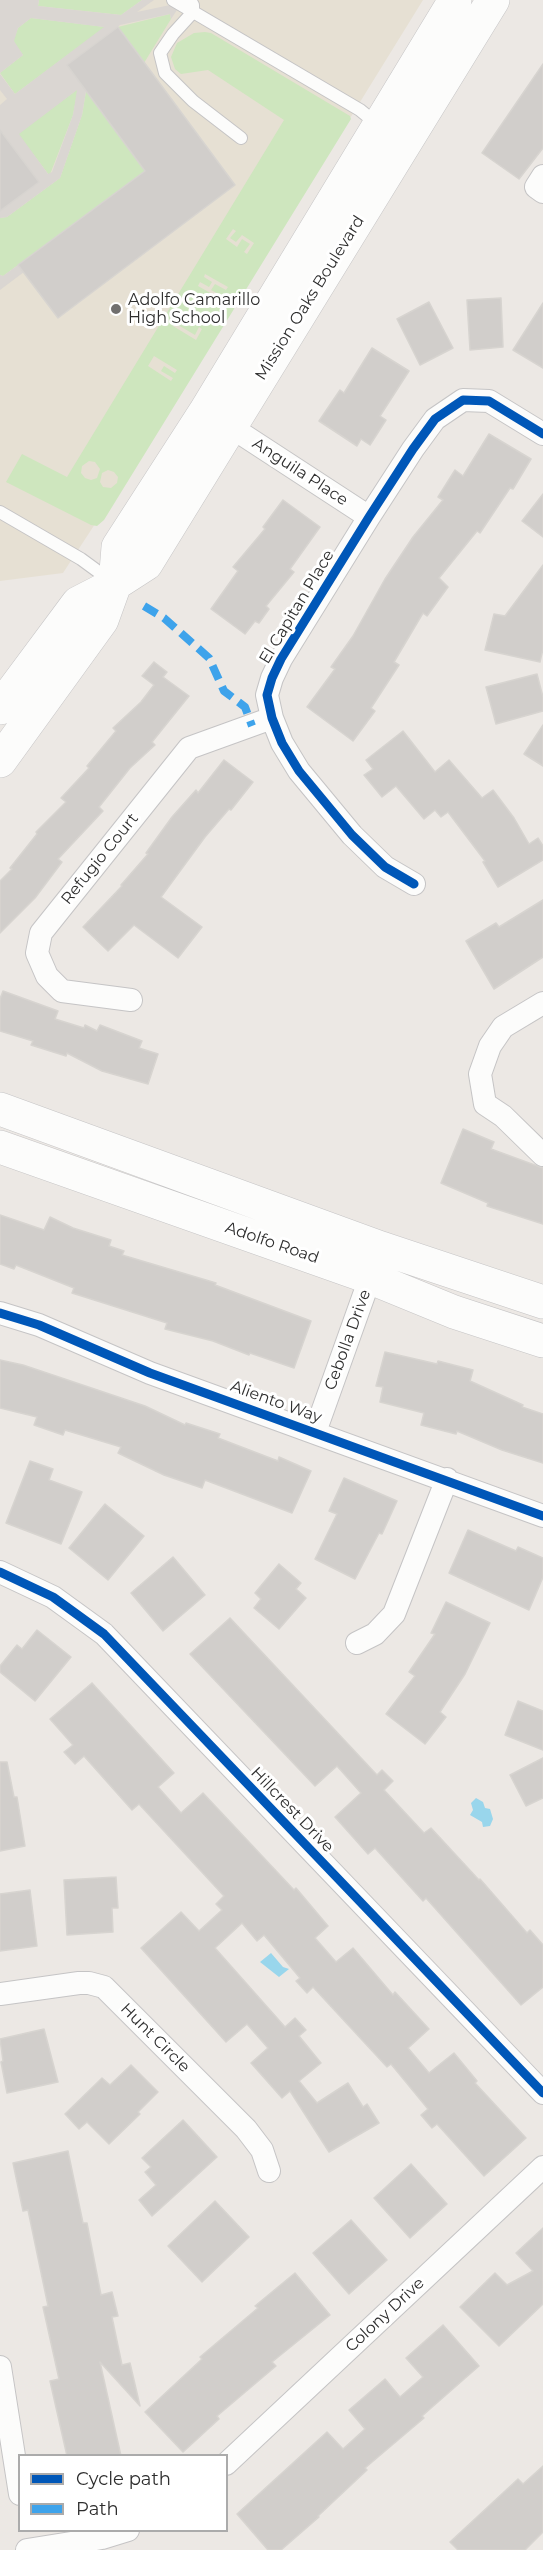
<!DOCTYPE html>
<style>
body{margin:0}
#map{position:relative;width:543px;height:2550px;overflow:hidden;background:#ece8e4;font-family:Montserrat,sans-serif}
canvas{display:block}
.legend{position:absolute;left:18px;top:2454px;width:210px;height:78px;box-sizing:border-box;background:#fff;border:2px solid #ababab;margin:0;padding:8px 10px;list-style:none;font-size:18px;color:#2e2e2e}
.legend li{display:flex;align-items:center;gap:12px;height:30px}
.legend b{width:30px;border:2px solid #ababab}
</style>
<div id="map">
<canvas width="543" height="2550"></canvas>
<ul class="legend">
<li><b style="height:8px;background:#0057b8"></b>Cycle path</li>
<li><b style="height:8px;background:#3ea3eb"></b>Path</li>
</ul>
</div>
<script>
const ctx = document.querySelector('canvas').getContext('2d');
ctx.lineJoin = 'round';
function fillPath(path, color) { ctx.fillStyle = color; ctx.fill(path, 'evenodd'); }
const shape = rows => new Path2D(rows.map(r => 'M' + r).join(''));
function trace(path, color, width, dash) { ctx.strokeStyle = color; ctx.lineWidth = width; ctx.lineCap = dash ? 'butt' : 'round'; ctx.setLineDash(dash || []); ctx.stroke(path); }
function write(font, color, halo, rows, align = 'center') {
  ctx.font = font + ' Montserrat,sans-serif'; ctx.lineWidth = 6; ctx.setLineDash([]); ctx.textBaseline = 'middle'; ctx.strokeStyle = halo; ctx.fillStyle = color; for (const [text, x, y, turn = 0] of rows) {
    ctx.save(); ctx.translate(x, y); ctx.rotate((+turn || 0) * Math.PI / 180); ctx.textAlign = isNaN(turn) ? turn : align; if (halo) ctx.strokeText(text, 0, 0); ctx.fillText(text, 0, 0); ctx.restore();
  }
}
const education = shape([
 [0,0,423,0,102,520,95,524,63,573,0,581]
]);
const green = shape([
 [39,0,142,0,121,15,38,6],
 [170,14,171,19,144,63,118,27],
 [31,18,105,27,15,94,0,73,23,55,13,41,18,28],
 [205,32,211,33,350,116,351,119,104,520,97,526,91,525,6,482,22,454,67,477,284,120,208,70,181,74,175,69,171,57,177,43,194,33],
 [233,229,236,231,230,238,236,242,242,235,254,243,247,254,244,252,250,244,242,239,237,247,226,239],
 [205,274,228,287,226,290,215,284,211,290,222,296,221,299,198,286,200,282,209,287,212,282,204,277],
 [180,315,183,317,178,325,195,335,199,327,202,329,196,340,173,326],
 [154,356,177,370,175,373,164,366,161,371,173,378,171,381,148,366],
 [89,461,95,462,100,469,97,478,91,480,85,478,81,473,82,466],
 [108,470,114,472,118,477,117,483,111,488,103,487,100,482,102,473],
 [78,89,73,115,51,172,49,175,18,134],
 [86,91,145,171,3,276,0,275,0,218,7,217,60,178,82,115]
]);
const plaza = shape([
 [0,0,39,0,38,6,121,15,142,0,154,0,137,12,170,5,177,10,171,19,170,14,120,25,67,65,86,91,82,115,60,178,7,217,0,218,0,209,39,182,3,133,0,135,0,105,7,99,0,90,0,74,15,94,104,27,31,18,18,28,14,41,23,55,0,73],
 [77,90,73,115,52,172,48,174,19,134],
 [18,265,24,272,0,290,0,275,3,276]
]);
const water = shape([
 [476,1798,483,1802,485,1808,490,1809,493,1819,490,1826,483,1827,482,1822,470,1815,473,1810,471,1803],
 [271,1953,283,1967,289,1969,279,1977,260,1962]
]);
const building = shape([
 [118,27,235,185,58,318,18,265,145,171,67,65,118,27],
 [543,64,543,148,519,179,482,153,543,64],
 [0,130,39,182,0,211,0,130],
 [501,298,503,347,470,350,467,300,501,298],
 [429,302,453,348,420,365,397,319,429,302],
 [543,303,543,368,513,350,543,303],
 [372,348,409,371,380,416,386,420,370,445,361,439,357,446,319,421,340,390,344,393,372,348],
 [489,434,531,459,513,489,510,488,480,533,477,531,439,578,448,587,427,616,423,613,394,662,399,665,371,708,375,711,353,741,307,707,335,669,331,667,353,636,385,579,413,537,443,500,438,497,455,470,463,476,489,434],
 [543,494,543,537,522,521,543,494],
 [283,500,320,527,290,569,294,572,266,606,269,609,259,623,255,621,245,634,211,609,238,571,233,567,265,529,263,527,283,500],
 [543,565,543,649,540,662,485,650,494,614,505,616,543,565],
 [154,662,167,672,163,677,189,696,152,742,155,745,130,768,99,807,103,811,58,859,62,862,35,898,0,933,0,881,12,869,10,868,37,834,36,832,66,802,61,798,89,768,87,766,116,731,113,728,141,702,154,685,142,676,154,662],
 [537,674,543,697,543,711,496,724,486,687,537,674],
 [543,725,543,766,524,754,543,725],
 [403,731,435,772,449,760,482,798,493,790,514,818,529,844,538,838,543,846,543,860,498,887,483,862,485,861,448,812,441,817,435,810,424,819,396,786,382,797,364,775,373,769,366,760,403,731],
 [224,760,253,782,231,810,229,809,205,837,161,897,202,927,178,958,134,925,108,951,83,927,122,886,121,885,148,854,146,853,172,817,196,790,198,793,224,760],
 [543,900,543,957,494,989,466,941,496,923,499,927,543,900],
 [3,991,58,1011,55,1019,84,1028,85,1025,97,1031,100,1025,142,1041,139,1048,158,1054,148,1084,102,1071,67,1053,66,1056,31,1045,33,1041,0,1031,0,999,3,991],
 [463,1129,494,1142,491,1149,543,1168,543,1224,487,1206,488,1203,441,1183,463,1129],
 [0,1215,44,1230,50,1217,73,1228,111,1240,109,1246,124,1251,122,1255,216,1283,215,1285,311,1321,294,1368,250,1353,249,1355,213,1341,165,1329,167,1323,72,1293,74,1288,16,1265,14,1269,0,1264,0,1215],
 [385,1352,437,1364,438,1361,473,1370,470,1381,523,1405,522,1407,543,1414,543,1463,502,1450,457,1431,456,1434,421,1425,424,1413,380,1402,383,1387,376,1386,385,1352],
 [0,1360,23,1365,145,1406,185,1425,186,1423,220,1434,218,1438,278,1461,279,1457,311,1471,292,1513,205,1480,202,1488,164,1475,118,1453,121,1447,65,1430,63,1435,34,1425,37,1417,0,1408,0,1360],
 [30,1461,53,1469,49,1480,82,1492,61,1544,6,1523,30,1461],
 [344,1478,397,1501,382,1534,379,1533,355,1579,315,1559,337,1514,329,1511,344,1478],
 [105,1504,144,1536,108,1580,69,1548,105,1504],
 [468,1530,516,1551,518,1547,543,1558,543,1577,529,1610,449,1573,468,1530],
 [173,1557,205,1595,163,1631,131,1593,173,1557],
 [279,1564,301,1583,296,1589,306,1598,279,1629,254,1608,261,1599,255,1593,279,1564],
 [446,1602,490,1623,465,1674,440,1712,446,1717,425,1744,386,1714,415,1676,409,1672,435,1634,431,1633,446,1602],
 [230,1618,377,1775,382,1770,393,1781,384,1790,424,1833,431,1828,479,1880,480,1879,527,1933,530,1930,543,1945,543,1987,521,2005,426,1898,423,1901,375,1848,368,1854,335,1817,361,1793,337,1766,315,1786,190,1654,230,1618],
 [37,1630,71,1657,35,1701,0,1672,0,1666,17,1645,22,1649,37,1630],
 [92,1683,174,1773,158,1787,181,1813,203,1793,294,1890,296,1888,328,1926,315,1938,336,1962,353,1948,393,1995,395,1992,429,2029,408,2048,429,2073,454,2053,477,2081,475,2083,526,2138,484,2176,437,2124,432,2128,421,2115,428,2109,391,2064,387,2067,313,1987,307,1993,296,1981,300,1978,264,1935,257,1941,242,1923,215,1948,285,2027,295,2018,306,2030,299,2036,321,2063,299,2081,317,2103,348,2083,363,2107,367,2104,379,2123,329,2152,290,2091,282,2098,251,2063,268,2048,247,2024,226,2042,141,1948,181,1912,199,1931,222,1910,216,1904,224,1896,139,1804,132,1810,84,1756,75,1764,64,1752,73,1745,50,1719,92,1683],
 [518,1701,543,1711,543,1750,505,1735,518,1701],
 [543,1758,543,1798,526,1806,510,1775,543,1758],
 [0,1762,7,1762,14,1797,17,1797,25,1846,0,1851,0,1762],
 [116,1877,118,1908,112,1908,113,1932,67,1935,64,1880,116,1877],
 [30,1890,37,1946,0,1951,0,1894,30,1890],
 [44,2029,58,2082,7,2093,1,2062,3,2061,0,2039,44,2029],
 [131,2065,158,2092,138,2112,140,2114,109,2144,87,2122,79,2129,65,2114,102,2078,110,2085,131,2065],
 [183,2120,217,2157,152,2216,139,2200,156,2185,145,2172,151,2167,142,2158,183,2120],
 [68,2151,83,2223,87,2223,101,2295,112,2292,118,2316,112,2317,122,2365,130,2363,140,2406,100,2362,121,2456,67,2456,50,2381,59,2379,43,2307,48,2306,28,2210,23,2211,13,2163,68,2151],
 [411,2164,447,2204,410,2238,374,2198,411,2164],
 [215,2201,249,2237,202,2282,168,2246,215,2201],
 [351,2220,387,2260,349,2294,313,2253,351,2220],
 [543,2228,543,2304,499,2346,460,2307,495,2273,507,2285,533,2271,516,2253,543,2228],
 [295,2273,330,2315,272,2362,276,2366,217,2416,219,2419,183,2452,145,2412,202,2359,200,2357,258,2308,255,2306,295,2273],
 [443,2325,479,2366,422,2416,424,2418,365,2468,367,2470,318,2516,319,2517,281,2550,268,2550,237,2514,327,2432,343,2449,365,2429,349,2410,385,2379,400,2397,423,2377,406,2358,443,2325],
 [543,2466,543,2532,525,2550,458,2550,450,2542,518,2479,523,2484,543,2466]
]);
const service = shape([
 [173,0,360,110,377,124],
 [190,0,193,5,193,12,173,34,160,53,165,73,193,101,241,138],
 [0,512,81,559,111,581]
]);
const minor = shape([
 [543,176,536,187,543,192],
 [231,427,369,517],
 [414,884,385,867,352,835,299,771,282,743,272,718,267,695,272,678,281,659,369,517,413,449,435,419,463,400,489,401,543,434],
 [131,1000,62,991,47,976,37,953,41,933,189,748,272,718],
 [543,1003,503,1027,490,1046,480,1074,485,1104,503,1116,543,1155],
 [0,1313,39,1325,150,1373,543,1516],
 [315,1432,375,1264],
 [0,1572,53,1597,104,1634,543,2093],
 [357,1643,375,1634,394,1614,447,1479],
 [0,1994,79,1983,89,1983,104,1987,246,2129,262,2150,269,2171],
 [0,2367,20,2494],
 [226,2464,543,2167],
 [27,2550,102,2538,128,2530]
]);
const secondary = shape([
 [0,708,78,603,115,584,146,564,493,0],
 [0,761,102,620,115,584,118,547,205,412,455,0],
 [0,1109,381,1248,543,1302],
 [0,1147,371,1278,454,1312,543,1341]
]);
const quiet = shape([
 [144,606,164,618,209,658,224,691,245,707,252,726]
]);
const cycleway = shape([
 [414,884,385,867,352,835,299,771,282,743,272,718,267,695,272,678,281,659,369,517,413,449,435,419,463,400,489,401,543,434],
 [0,1313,39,1325,150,1373,543,1516],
 [0,1572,53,1597,104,1634,543,2093]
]);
const markers = [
 [116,309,6,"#706f6e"]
];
const streetNames = [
 ["Mission Oaks Boulevard",310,298,-58],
 ["Anguila Place",300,472,33],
 ["El Capitan Place",297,607,-59],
 ["Refugio Court",100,859,-51],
 ["Adolfo Road",272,1243,19],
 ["Cebolla Drive",348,1340,-70],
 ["Aliento Way",276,1402,20],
 ["Hillcrest Drive",292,1810,46],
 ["Hunt Circle",155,2038,45],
 ["Colony Drive",385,2315,-43]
];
const poiNames = [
 ["Adolfo Camarillo",128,300],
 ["High School",128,318]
];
fillPath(education, '#e6e0d3');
fillPath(green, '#cee6be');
fillPath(plaza, '#dad6d2');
fillPath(water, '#99d6ec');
fillPath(building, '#d1cecb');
trace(building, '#d7d4d0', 1.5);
trace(service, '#c5c4c5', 14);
trace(minor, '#c5c4c5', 24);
trace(secondary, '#c5c4c5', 34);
trace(service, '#fcfcfb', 12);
trace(minor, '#fcfcfb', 22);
trace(secondary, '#fcfcfb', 33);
trace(quiet, '#3ea3eb', 8, [15, 8]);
trace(cycleway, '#0057b8', 9);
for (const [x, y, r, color] of markers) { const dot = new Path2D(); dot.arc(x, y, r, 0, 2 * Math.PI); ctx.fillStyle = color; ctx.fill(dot); trace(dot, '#fff', 2); }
write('16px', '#2e2e2e', '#fff', streetNames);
write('16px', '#2e2e2e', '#fff', poiNames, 'left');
</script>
